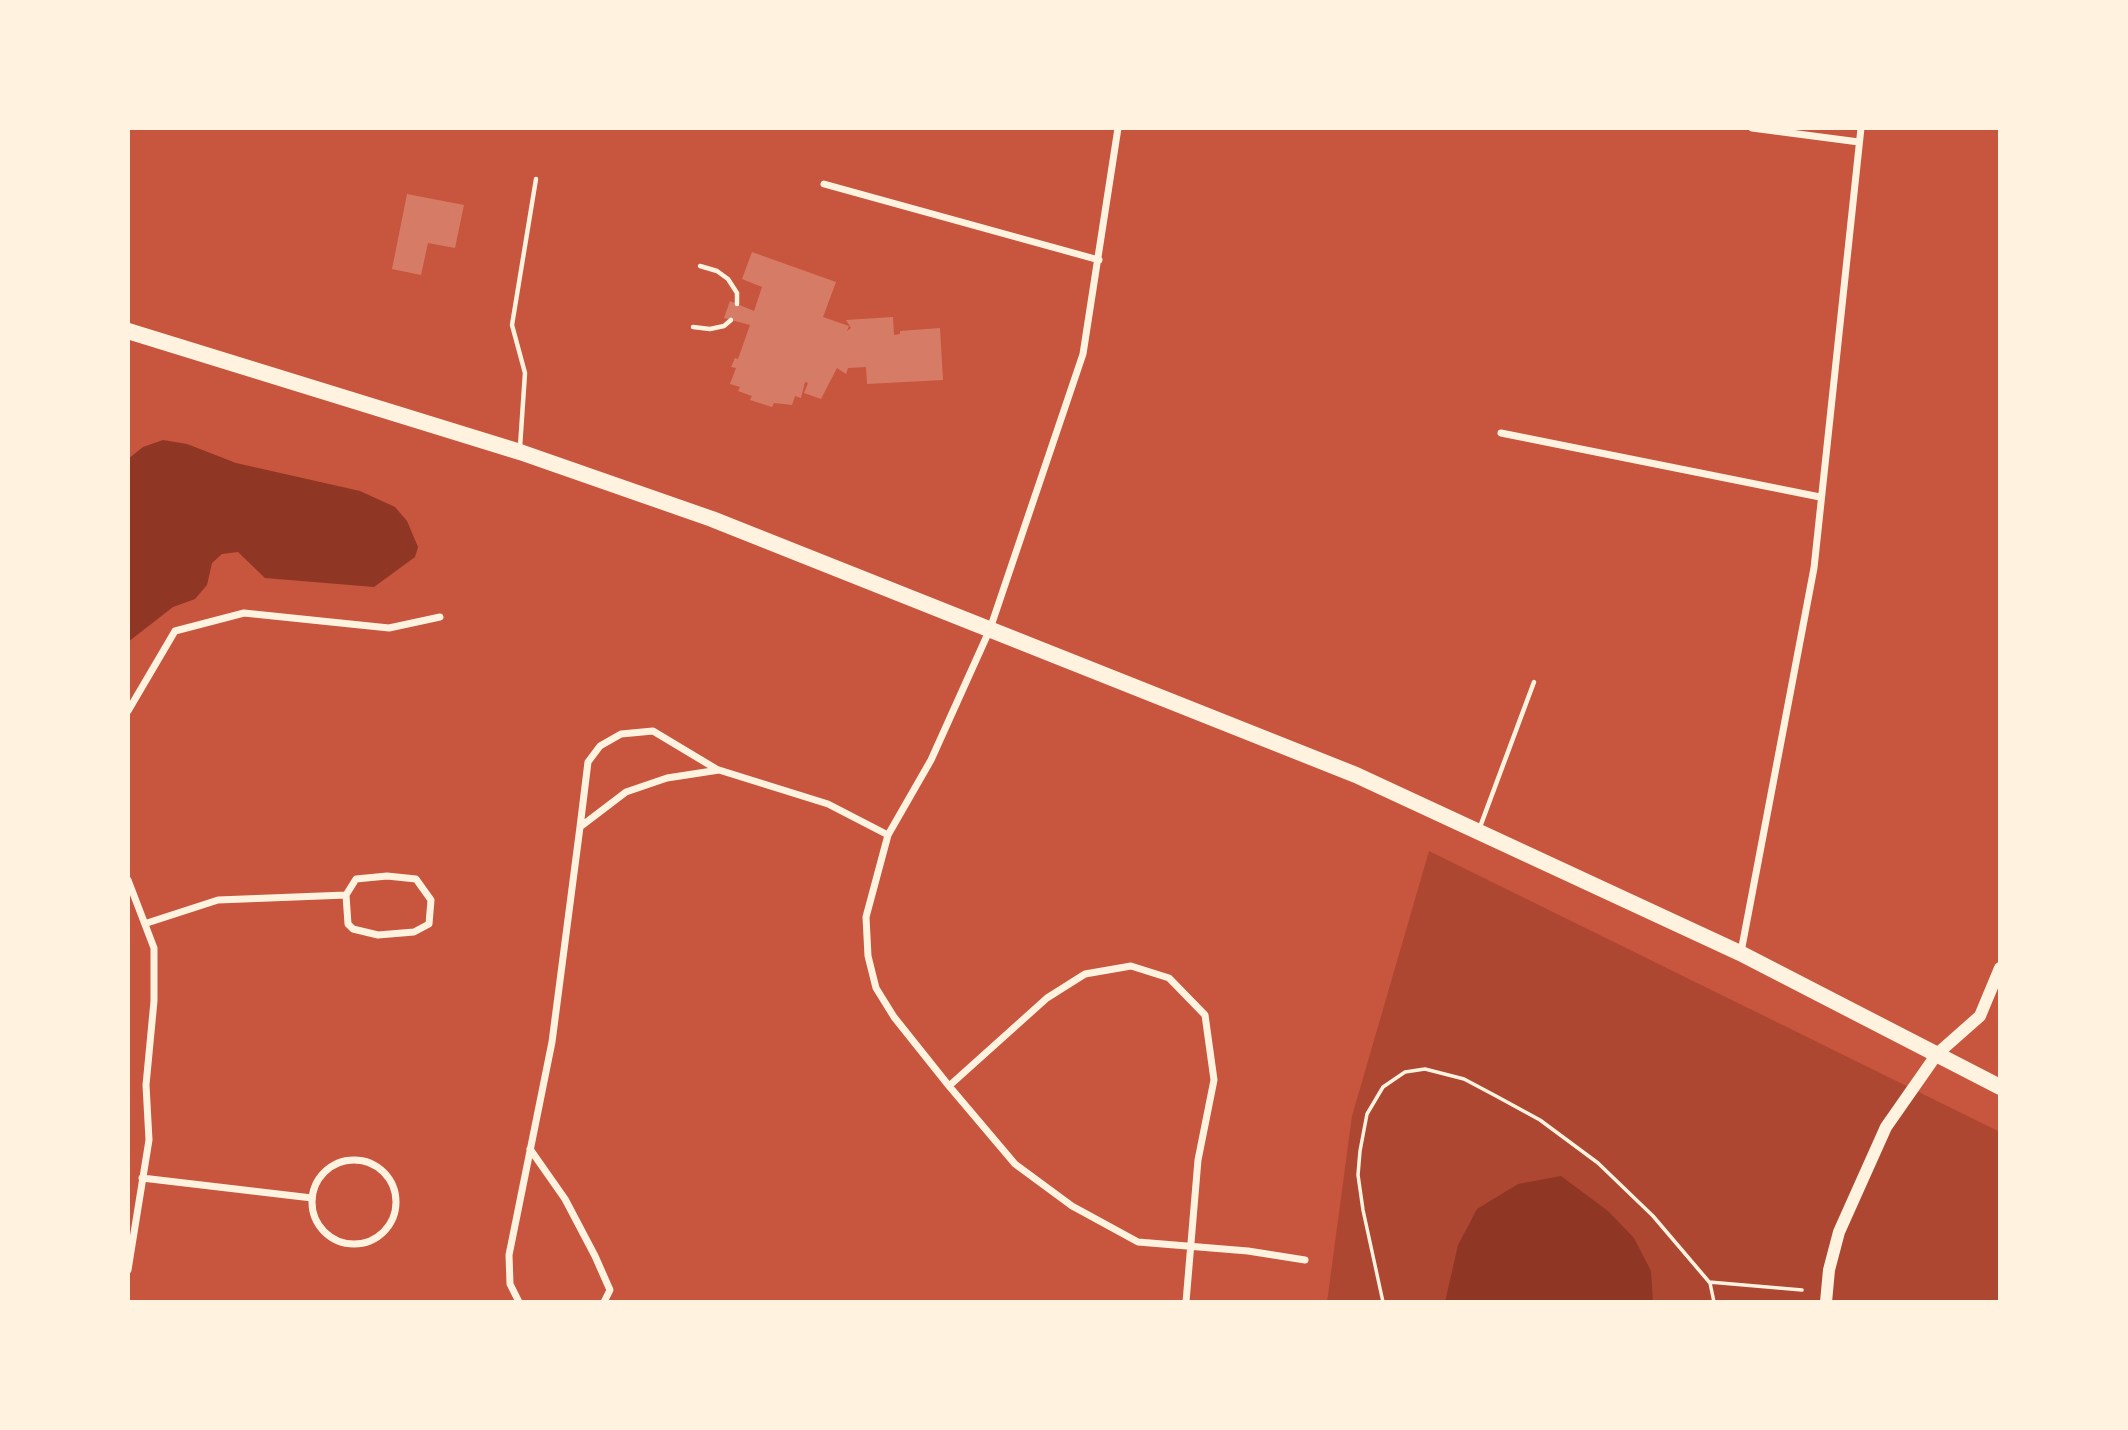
<!DOCTYPE html>
<style>
body{margin:0}
#map{position:relative;width:2128px;height:1430px;overflow:hidden;background:#c8553d;font-family:Helvetica,sans-serif}
canvas{display:block}
.frame{position:absolute;inset:0;border:130px solid #fff3e0;pointer-events:none}
</style>
<div id="map">
<canvas width="2128" height="1430"></canvas>
<div class="frame"></div>
</div>
<script>
const ctx = document.querySelector('canvas').getContext('2d');
ctx.lineJoin = 'round';
function fillPath(path, color) { ctx.fillStyle = color; ctx.fill(path, 'evenodd'); }
const shape = rows => new Path2D(rows.map(r => 'M' + r).join(''));
function trace(path, color, width, dash) { ctx.strokeStyle = color; ctx.lineWidth = width; ctx.lineCap = dash ? 'butt' : 'round'; ctx.setLineDash(dash || []); ctx.stroke(path); }
const green = shape([
 [1429,851,2000,1132,2000,1302,1327,1302,1352,1116]
]);
const water = shape([
 [163,440,187,444,236,463,360,491,395,507,407,521,418,547,415,557,374,587,265,578,238,552,222,554,212,563,207,585,195,599,173,607,128,642,128,459,143,447],
 [1561,1176,1608,1211,1634,1238,1651,1271,1653,1302,1445,1302,1458,1245,1477,1209,1518,1184]
]);
const building = shape([
 [407,194,464,205,455,248,428,243,421,275,392,269],
 [752,252,836,282,823,317,849,326,847,331,851,328,846,320,893,317,894,335,900,334,900,331,940,328,943,380,867,384,866,367,848,368,846,374,837,368,821,399,804,393,808,383,805,382,801,398,795,396,792,405,774,403,772,407,750,400,752,396,738,391,740,387,730,384,736,368,731,367,735,358,738,359,750,325,724,318,730,301,754,311,762,287,742,279]
]);
const path = shape([
 [1709,1282,1802,1290],
 [1383,1302,1363,1210,1358,1175,1360,1151,1367,1114,1383,1087,1405,1072,1425,1069,1464,1079,1496,1096,1540,1120,1598,1163,1653,1216,1710,1283,1714,1302]
]);
const service = shape([
 [700,266,717,271,728,279,737,293,737,304],
 [693,327,710,329,724,326,731,320],
 [520,447,525,373,512,325,536,179],
 [1480,827,1534,682]
]);
const minor = shape([
 [1118,128,1083,354,990,629,931,760,888,835,866,917,868,956,876,988,894,1017,949,1086,1015,1164,1072,1206,1138,1242,1248,1251,1305,1260],
 [1752,128,1859,142],
 [824,184,1099,260],
 [1501,433,1820,497],
 [128,711,175,631,244,613,389,628,440,617],
 [580,827,588,762,600,746,621,734,653,731,718,770],
 [128,880,154,948,154,1001,146,1085,149,1140,128,1270],
 [147,923,218,900,346,895,356,879,387,876,416,879,431,900,429,924,414,932,378,935,353,929,348,924,346,895],
 [1741,952,1814,568,1861,128],
 [949,1086,1047,998,1085,974,1131,966,1169,978,1205,1015,1214,1080,1198,1160,1186,1302],
 [530,1149,565,1199,595,1256,610,1290,604,1302],
 '312 1202a42 42 0 1 1 84 0a42 42 0 1 1-84 0Z',
 [142,1178,312,1198],
 [519,1302,510,1284,509,1255,552,1042,580,827,626,792,667,778,719,770,828,804,888,835]
]);
const tertiary = shape([
 [1826,1302,1829,1270,1839,1232,1886,1127,1937,1054,1980,1016,2000,968]
]);
const primary = shape([
 [128,331,520,452,712,519,1356,775,1740,953,2000,1087]
]);
fillPath(green, '#ae4732');
fillPath(water, '#8f3625');
fillPath(building, '#d67c66');
trace(path, '#fff3e0', 3.5);
trace(service, '#fff3e0', 4.5);
trace(minor, '#fff3e0', 7);
trace(tertiary, '#fff3e0', 12);
trace(primary, '#fff3e0', 16);
</script>
